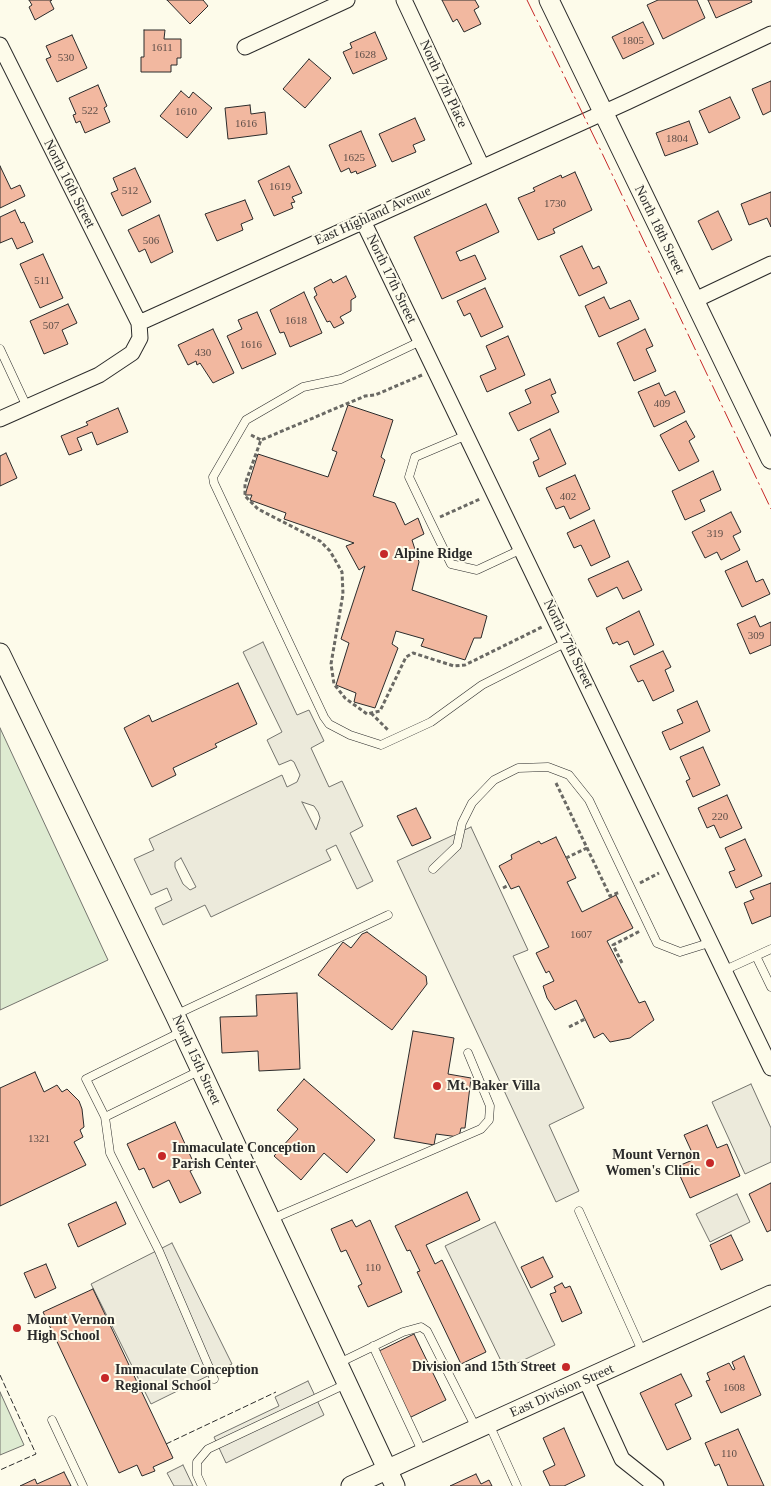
<!DOCTYPE html>
<style>
body{margin:0}
canvas{display:block;background:#fdfbea}
</style>
<canvas width="771" height="1486"></canvas>
<script>
const ctx = document.querySelector('canvas').getContext('2d');
ctx.lineJoin = 'round';
function fillPath(path, color) { ctx.fillStyle = color; ctx.fill(path, 'evenodd'); }
const shape = rows => new Path2D(rows.map(r => 'M' + r).join(''));
function trace(path, color, width, dash) { ctx.strokeStyle = color; ctx.lineWidth = width; ctx.lineCap = dash ? 'butt' : 'round'; ctx.setLineDash(dash || []); ctx.stroke(path); }
function write(font, color, halo, rows, align = 'center') {
  ctx.font = font + ' "Times New Roman",serif'; ctx.lineWidth = 4; ctx.setLineDash([]); ctx.textBaseline = 'middle'; ctx.strokeStyle = halo; ctx.fillStyle = color; for (const [text, x, y, turn = 0] of rows) {
    ctx.save(); ctx.translate(x, y); ctx.rotate((+turn || 0) * Math.PI / 180); ctx.textAlign = isNaN(turn) ? turn : align; if (halo) ctx.strokeText(text, 0, 0); ctx.fillText(text, 0, 0); ctx.restore();
  }
}
const green = shape([
 [0,728,108,960,0,1010,0,728],
 [0,1392,24,1445,0,1455,0,1392]
]);
const parking = shape([
 [263,642,297,715,309,710,324,741,311,748,329,787,342,781,363,826,350,833,373,881,357,889,336,845,326,850,331,860,211,917,205,905,163,925,155,908,172,900,167,888,151,895,134,859,154,850,149,839,282,775,287,787,297,782,300,775,294,762,291,760,279,765,267,740,282,732,243,652,263,642],
 [302,802,314,806,318,812,320,818,316,830,302,802],
 [181,858,196,887,190,890,183,884,175,867,175,862,181,858],
 [471,827,528,950,513,956,584,1108,549,1125,579,1191,556,1202,397,861,471,827],
 [751,1084,771,1128,771,1162,745,1174,712,1102,751,1084],
 [737,1194,750,1222,710,1242,696,1214,737,1194],
 [495,1222,555,1345,505,1369,445,1246,495,1222],
 [172,1243,232,1364,151,1404,91,1284,172,1243],
 [308,1381,324,1415,226,1463,214,1437,279,1406,275,1397,308,1381],
 [183,1465,193,1486,174,1486,167,1473,183,1465]
]);
const building = shape([
 [29,0,52,0,50,1,54,9,35,20,29,7,32,5,29,0],
 [167,0,203,0,208,6,190,24,167,0],
 [442,0,475,0,479,7,474,10,481,24,464,32,457,19,453,22,442,0],
 [658,0,697,0,705,18,663,39,647,5,658,0],
 [708,0,751,0,752,2,716,18,708,0],
 [643,22,654,44,623,59,612,37,643,22],
 [144,30,165,30,164,39,181,39,181,58,177,58,177,65,171,65,171,72,141,72,141,57,144,57,144,30],
 [375,32,387,59,353,74,343,52,352,48,350,43,375,32],
 [72,35,87,68,57,82,46,59,51,57,46,46,72,35],
 [309,59,331,78,305,108,283,89,309,59],
 [771,81,771,111,763,115,752,89,771,81],
 [98,85,107,106,104,108,110,122,85,133,80,121,76,123,73,115,76,114,69,98,98,85],
 [181,91,189,98,193,92,212,108,187,138,160,116,181,91],
 [730,97,740,118,709,133,699,111,730,97],
 [250,105,251,114,265,112,267,134,228,139,225,108,250,105],
 [415,118,425,140,413,145,416,152,392,162,379,134,415,118],
 [689,121,698,144,665,156,656,133,689,121],
 [361,131,376,166,357,174,356,171,351,173,349,168,341,172,329,145,361,131],
 [0,166,11,189,20,185,25,196,0,208,0,166],
 [289,166,302,193,292,197,295,202,291,203,293,208,274,216,258,181,289,166],
 [135,168,151,202,122,216,111,193,118,190,113,178,135,168],
 [575,172,592,210,553,229,555,233,538,240,518,198,535,191,533,188,561,175,562,178,575,172],
 [771,192,771,227,767,218,749,225,741,204,771,192],
 [245,200,253,219,241,224,243,230,217,241,205,214,245,200],
 [486,204,499,232,456,252,460,261,475,255,486,279,442,299,414,237,486,204],
 [15,210,21,223,24,222,33,242,17,249,12,238,0,243,0,217,15,210],
 [718,211,732,240,712,250,698,221,718,211],
 [159,215,173,252,151,263,145,249,139,252,128,230,159,215],
 [582,246,593,269,599,266,607,283,579,296,560,256,582,246],
 [43,254,63,298,40,308,20,264,43,254],
 [346,276,356,297,351,300,351,311,340,317,344,323,334,328,330,321,327,322,314,297,317,295,314,288,331,279,333,283,346,276],
 [485,288,503,327,481,337,470,313,464,316,457,301,485,288],
 [304,292,322,333,290,347,284,332,280,333,270,310,304,292],
 [604,297,610,309,630,300,639,319,599,337,585,306,604,297],
 [68,304,77,323,62,330,68,344,44,354,30,321,68,304],
 [257,312,276,354,242,369,227,336,242,329,238,320,257,312],
 [213,329,234,373,213,383,200,363,197,365,196,361,188,365,178,345,213,329],
 [645,329,653,346,646,349,656,371,634,381,617,343,645,329],
 [508,336,525,375,487,392,480,376,496,369,486,346,508,336],
 [550,379,556,393,551,395,559,412,518,431,509,413,531,403,525,390,550,379],
 [659,383,665,396,675,391,685,412,654,427,638,392,659,383],
 [348,405,393,420,381,457,385,460,373,496,395,503,405,525,418,518,424,534,412,540,419,562,412,590,487,616,481,638,474,638,465,660,421,646,424,639,396,631,392,644,398,648,375,708,354,702,356,693,336,685,349,643,341,639,365,566,359,570,346,546,354,543,284,519,286,513,250,500,252,495,245,495,258,454,328,477,337,452,332,450,348,405],
 [118,408,128,432,97,445,92,432,77,438,82,450,69,455,61,436,88,425,86,422,118,408],
 [686,421,695,437,689,441,699,461,679,471,660,435,686,421],
 [550,429,566,464,539,477,533,462,539,459,530,439,550,429],
 [6,453,17,478,0,486,0,456,6,453],
 [713,471,721,490,700,500,705,511,685,520,672,491,713,471],
 [575,475,590,509,570,519,564,506,556,509,546,488,575,475],
 [731,512,741,532,733,536,740,550,721,560,717,552,705,558,692,532,731,512],
 [594,520,610,557,591,566,581,545,574,548,567,533,594,520],
 [628,561,642,590,623,599,617,587,597,597,588,579,628,561],
 [747,561,756,582,763,579,770,594,742,607,725,571,747,561],
 [639,611,654,645,634,655,628,641,619,645,617,642,613,644,606,628,639,611],
 [755,616,760,627,771,622,771,645,750,654,737,624,755,616],
 [663,651,671,667,665,670,674,691,653,701,643,680,638,682,630,666,663,651],
 [238,683,257,724,215,744,217,747,173,768,176,775,152,787,124,728,149,715,152,722,238,683],
 [697,701,710,731,670,750,662,732,683,723,677,710,697,701],
 [703,747,720,785,693,797,686,781,690,779,680,757,703,747],
 [727,795,742,828,720,838,714,825,707,828,698,808,727,795],
 [416,808,431,838,412,846,397,816,416,808],
 [556,837,576,878,567,882,582,912,616,895,633,928,607,941,639,1003,645,1001,654,1020,630,1038,610,1042,603,1033,594,1038,576,1000,555,1010,547,998,543,986,554,981,549,971,546,973,536,953,549,947,519,886,511,889,499,866,512,859,511,855,539,841,541,844,556,837],
 [745,839,762,876,736,888,729,872,735,870,725,848,745,839],
 [771,883,771,916,752,924,744,903,754,899,750,891,771,883],
 [367,932,426,976,427,984,392,1030,318,975,343,942,351,948,362,934,367,932],
 [297,993,300,1069,259,1071,258,1051,222,1053,220,1017,257,1016,256,995,297,993],
 [413,1031,454,1038,448,1074,471,1078,465,1128,461,1128,459,1137,436,1134,434,1145,394,1138,413,1031],
 [35,1072,44,1092,57,1085,62,1092,67,1089,79,1101,82,1109,84,1127,80,1130,83,1137,74,1142,86,1165,0,1206,0,1088,35,1072],
 [304,1079,375,1140,347,1173,324,1153,301,1180,274,1156,298,1129,277,1110,304,1079],
 [175,1122,196,1168,190,1171,201,1193,180,1203,169,1180,153,1188,144,1168,139,1170,127,1144,175,1122],
 [707,1125,717,1148,727,1144,740,1176,690,1198,676,1167,695,1159,684,1135,707,1125],
 [771,1183,771,1230,767,1232,749,1194,771,1183],
 [467,1192,480,1220,426,1245,435,1264,442,1260,486,1352,461,1364,417,1272,420,1271,410,1250,407,1251,395,1226,467,1192],
 [116,1202,126,1224,78,1247,68,1224,116,1202],
 [352,1220,356,1227,370,1220,402,1292,368,1307,358,1286,362,1284,346,1250,341,1252,331,1229,352,1220],
 [731,1235,743,1260,721,1270,710,1245,731,1235],
 [543,1257,553,1277,531,1288,521,1267,543,1257],
 [46,1264,56,1288,35,1298,24,1273,46,1264],
 [562,1283,565,1288,570,1286,582,1313,562,1322,550,1294,556,1292,554,1287,562,1283],
 [93,1289,173,1458,153,1467,155,1471,142,1476,137,1465,119,1473,43,1312,93,1289],
 [414,1334,446,1400,409,1418,377,1352,414,1334],
 [744,1356,761,1395,721,1413,706,1381,710,1380,707,1373,729,1363,733,1370,735,1369,732,1362,744,1356],
 [681,1374,692,1396,675,1404,691,1439,667,1450,640,1393,681,1374],
 [564,1428,585,1476,564,1486,550,1486,543,1471,555,1465,543,1438,564,1428],
 [738,1429,764,1486,728,1486,719,1464,715,1466,705,1443,738,1429],
 [64,1472,71,1486,20,1486,35,1479,37,1484,64,1472],
 [476,1474,481,1484,489,1480,492,1486,450,1486,476,1474]
]);
const path = shape([
 [422,375,375,395,365,396,261,440,245,484,245,496,258,509,320,541,330,551,342,572,343,594,331,664,334,684,345,698,367,714,380,711,406,657,413,653,454,666,465,665,542,627],
 [251,435,261,440],
 [440,517,480,499],
 [371,713,388,730],
 [556,783,610,896,620,892],
 [566,858,587,848],
 [640,883,659,873],
 [503,888,509,885],
 [622,963,613,945,640,931],
 [569,1027,585,1019]
]);
const service = shape([
 [421,341,341,379,303,387,246,420,213,477,214,483,324,717,329,724,350,735,381,745,431,722,482,685,567,642],
 [0,349,27,407],
 [467,435,415,457,409,477,430,521,451,564,477,570,522,549],
 [433,869,457,846,462,823,472,803,494,780,518,768,548,767,569,775,589,800,657,943,680,952,712,942],
 [756,956,771,987],
 [725,970,771,949],
 [175,1015,388,915],
 [183,1031,86,1079,105,1117,201,1070],
 [105,1117,110,1153,159,1251,214,1379],
 [579,1211,643,1353],
 [272,1219,481,1129,489,1120,490,1106,468,1053],
 [373,1346,423,1453],
 [339,1363,403,1332,421,1327,427,1331,476,1428],
 [52,1420,83,1486],
 [489,1424,517,1486],
 [202,1486,197,1475,197,1462,208,1449,346,1384]
]);
const minor = shape([
 [404,0,482,167],
 [0,45,139,323,140,338,132,353,99,375,0,419],
 [245,47,347,0],
 [363,221,771,1068],
 [693,301,771,264],
 [139,323,627,102,771,34],
 [586,1380,622,1459,656,1486]
]);
const tertiary = shape([
 [549,0,771,459],
 [0,653,175,1015,395,1486],
 [351,1486,771,1295]
]);
const fence = shape([
 [0,1375,36,1454,0,1470],
 [166,1444,276,1392]
]);
const power = shape([
 [527,0,601,151,771,509]
]);
const markers = [
 [384,554,5,"#c62828"],
 [437,1086,5,"#c62828"],
 [162,1156,5,"#c62828"],
 [710,1163,5,"#c62828"],
 [17,1328,5,"#c62828"],
 [566,1367,5,"#c62828"],
 [105,1378,5,"#c62828"]
];
const numberNames = [
 ["1805",633,41],
 ["1611",162,48],
 ["1628",365,55],
 ["530",66,58],
 ["522",90,111],
 ["1610",186,112],
 ["1616",246,124],
 ["1804",677,139],
 ["1625",354,158],
 ["1619",280,187],
 ["512",130,191],
 ["1730",555,204],
 ["506",151,241],
 ["511",42,281],
 ["1618",296,321],
 ["507",51,326],
 ["1616",251,345],
 ["430",203,353],
 ["409",662,404],
 ["402",568,497],
 ["319",715,534],
 ["309",756,636],
 ["220",720,817],
 ["1607",581,935],
 ["1321",39,1139],
 ["110",373,1268],
 ["1608",734,1388],
 ["110",729,1454]
];
const streetNames = [
 ["North 17th Place",443,84,65],
 ["North 16th Street",69,184,63],
 ["East Highland Avenue",373,216,-24],
 ["North 18th Street",659,230,64],
 ["North 17th Street",391,279,64],
 ["North 17th Street",568,644,64],
 ["North 15th Street",196,1060,65],
 ["East Division Street",562,1391,-24]
];
const poiNames = [
 ["Alpine Ridge",394,554],
 ["Mt. Baker Villa",447,1086],
 ["Immaculate Conception",172,1148],
 ["Parish Center",172,1164],
 ["Mount Vernon",700,1155,"right"],
 ["Women's Clinic",700,1171,"right"],
 ["Mount Vernon",27,1320],
 ["High School",27,1336],
 ["Division and 15th Street",556,1367,"right"],
 ["Immaculate Conception",115,1370],
 ["Regional School",115,1386]
];
fillPath(green, '#deebd1');
trace(green, '#74746e', 1);
fillPath(parking, '#eceadb');
trace(parking, '#74746e', 1);
fillPath(building, '#f2b8a0');
trace(building, '#2b2b2b', 1);
trace(service, '#2b2b2b', 9);
trace(minor, '#2b2b2b', 17);
trace(tertiary, '#2b2b2b', 21);
trace(path, '#6a6964', 3, [4, 2.5]);
trace(service, '#fdfbea', 8);
trace(minor, '#fdfbea', 15);
trace(tertiary, '#fdfbea', 19);
trace(fence, '#2b2b2b', 1, [6, 2.5]);
trace(power, '#c62828', 1, [18, 4, 2.5, 4]);
for (const [x, y, r, color] of markers) { const dot = new Path2D(); dot.arc(x, y, r, 0, 2 * Math.PI); ctx.fillStyle = color; ctx.fill(dot); trace(dot, '#fdfbea', 2); }
write('11px', '#5d4e48', null, numberNames);
write('14px', '#2b2b2b', '#fdfbea', streetNames);
write('bold 14px', '#2b2b2b', '#fdfbea', poiNames, 'left');
</script>
